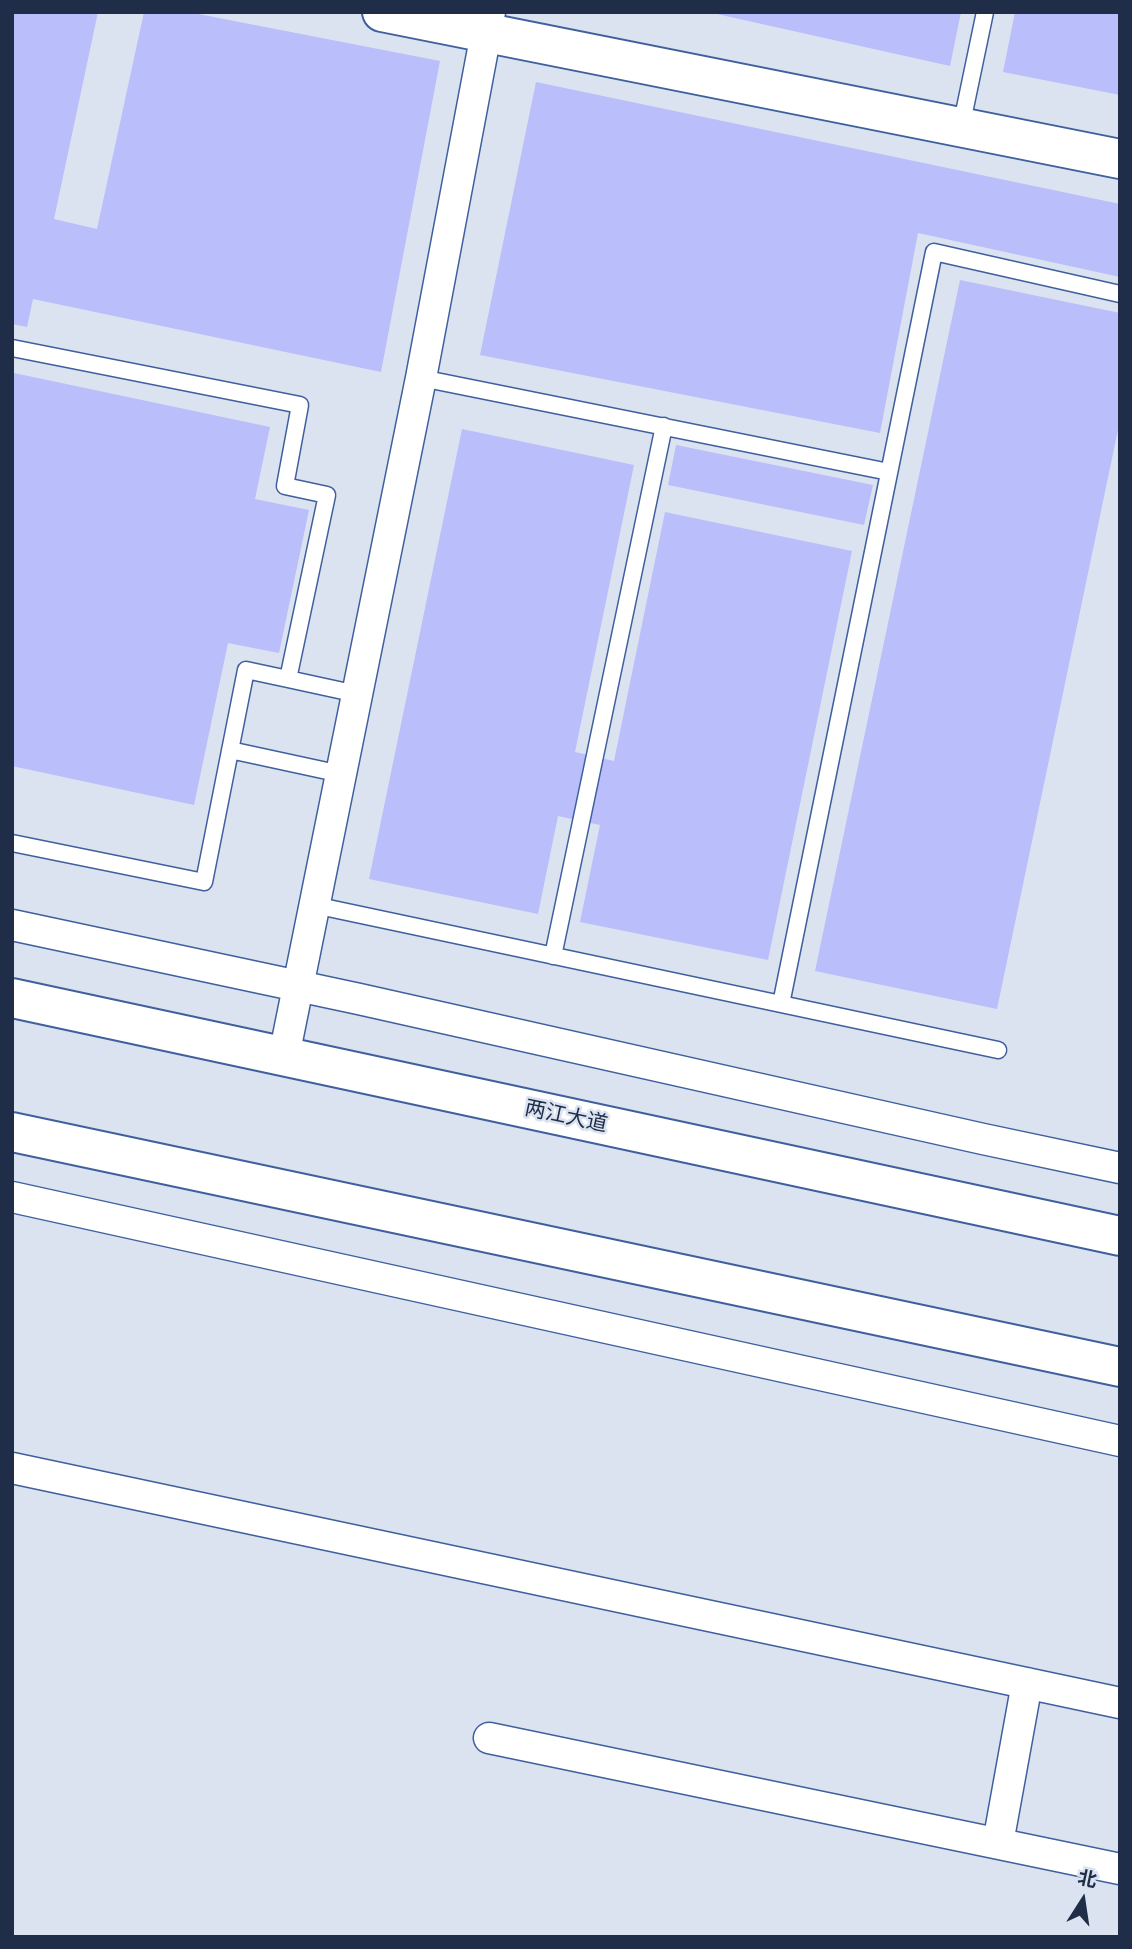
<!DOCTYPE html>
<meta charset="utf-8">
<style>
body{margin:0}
#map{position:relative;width:1132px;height:1949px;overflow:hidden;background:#dbe3f1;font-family:Bitter,"Noto Sans SC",serif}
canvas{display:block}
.frame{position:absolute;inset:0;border:14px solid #1f2d48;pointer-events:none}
.north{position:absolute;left:1048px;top:1865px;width:70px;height:70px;-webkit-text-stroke:5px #dbe3f1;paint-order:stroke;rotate:12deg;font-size:19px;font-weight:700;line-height:28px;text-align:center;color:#1f2d48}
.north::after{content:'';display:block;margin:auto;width:24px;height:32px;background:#1f2d48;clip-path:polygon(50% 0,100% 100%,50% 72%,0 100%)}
</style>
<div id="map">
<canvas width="1132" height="1949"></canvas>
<div class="frame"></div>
<div class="north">北</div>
</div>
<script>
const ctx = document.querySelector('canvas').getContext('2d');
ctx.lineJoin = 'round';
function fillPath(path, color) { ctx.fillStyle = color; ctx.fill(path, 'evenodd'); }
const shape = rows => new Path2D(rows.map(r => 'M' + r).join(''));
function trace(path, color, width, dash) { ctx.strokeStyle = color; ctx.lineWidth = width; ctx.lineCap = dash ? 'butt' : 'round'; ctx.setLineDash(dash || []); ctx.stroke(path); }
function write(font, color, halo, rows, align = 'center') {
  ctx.font = font + ' Bitter,"Noto Sans SC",serif'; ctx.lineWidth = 5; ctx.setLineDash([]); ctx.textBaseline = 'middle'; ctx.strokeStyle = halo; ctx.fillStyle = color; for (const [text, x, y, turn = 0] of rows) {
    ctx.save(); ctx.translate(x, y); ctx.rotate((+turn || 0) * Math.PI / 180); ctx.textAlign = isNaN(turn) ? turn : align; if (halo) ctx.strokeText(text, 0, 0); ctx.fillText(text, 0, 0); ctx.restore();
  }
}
const building = shape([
 [12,12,98,12,54,219,97,229,144,12,188,12,440,61,381,372,33,299,27,327,12,324],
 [708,12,961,12,950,66],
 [1015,12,1120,12,1120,95,1003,72],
 [536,82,1120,204,1120,277,918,233,880,433,480,355],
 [960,280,1120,313,1120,420,997,1009,815,971],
 [14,373,270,427,255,499,309,510,279,653,228,643,194,805,12,766],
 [462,429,634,465,575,752,614,761,665,512,852,551,768,960,580,922,600,825,558,816,538,914,369,879],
 [676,445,873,485,864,525,668,485]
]);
const service = shape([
 [961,127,985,12],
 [12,348,300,405,285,486,327,495,288,679,246,670,204,882,12,843],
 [421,378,889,472],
 [288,679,357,694],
 [230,750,341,774],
 [314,905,998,1050],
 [553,956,664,426],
 [781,1004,934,252,1120,294]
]);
const minor = shape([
 [12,925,359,999,983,1139,1120,1168],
 [284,1056,421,378,490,12],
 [12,1197,1120,1441],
 [12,1468,1120,1703],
 [489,1738,1120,1869],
 [998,1843,1027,1683]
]);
const secondary = shape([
 [382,12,1120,159]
]);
const trunk = shape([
 [12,998,1120,1236],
 [12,1132,1120,1367]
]);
const streetNames = [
 ["两江大道",566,1117,12]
];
fillPath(building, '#babefa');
trace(service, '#3f609d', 19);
trace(minor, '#3f609d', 33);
trace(secondary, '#3f609d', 42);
trace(trunk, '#3f609d', 42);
trace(service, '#fff', 16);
trace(minor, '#fff', 30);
trace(secondary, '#fff', 38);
trace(trunk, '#fff', 38);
write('21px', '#1f2d48', '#dbe3f1', streetNames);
</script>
